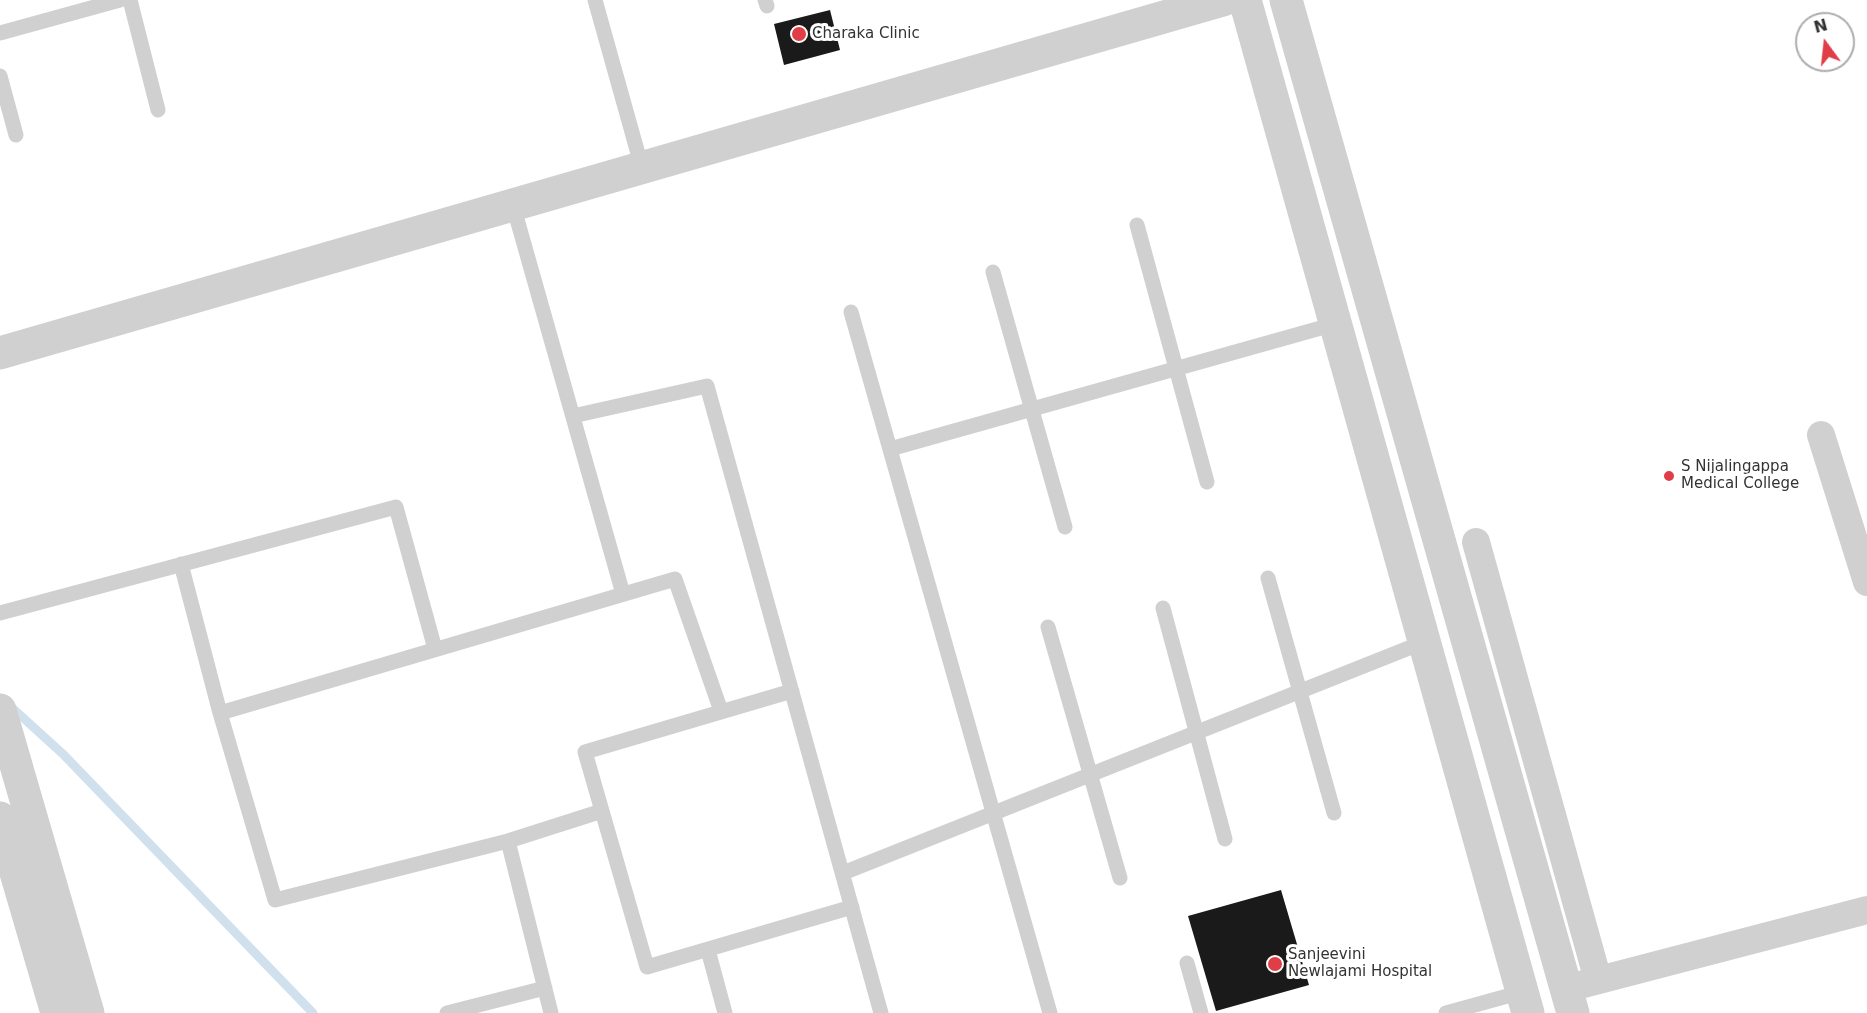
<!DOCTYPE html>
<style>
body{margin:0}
#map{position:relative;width:1867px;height:1013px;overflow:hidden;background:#fff;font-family:"DejaVu Sans",sans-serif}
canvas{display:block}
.north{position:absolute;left:1795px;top:12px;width:60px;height:60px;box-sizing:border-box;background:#fff;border:2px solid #adadad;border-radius:50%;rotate:345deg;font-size:16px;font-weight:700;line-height:24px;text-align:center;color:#333}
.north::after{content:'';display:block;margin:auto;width:21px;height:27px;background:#e03e47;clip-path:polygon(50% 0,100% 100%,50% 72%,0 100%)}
</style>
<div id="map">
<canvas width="1867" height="1013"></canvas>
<div class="north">N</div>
</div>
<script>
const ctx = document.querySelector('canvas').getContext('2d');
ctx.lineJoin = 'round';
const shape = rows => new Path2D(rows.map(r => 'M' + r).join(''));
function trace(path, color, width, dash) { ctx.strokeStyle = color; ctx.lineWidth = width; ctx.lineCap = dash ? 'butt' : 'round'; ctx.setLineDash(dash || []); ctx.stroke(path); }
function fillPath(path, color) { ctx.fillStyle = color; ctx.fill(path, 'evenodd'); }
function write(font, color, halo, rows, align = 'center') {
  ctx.font = font + ' "DejaVu Sans",sans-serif'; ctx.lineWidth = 6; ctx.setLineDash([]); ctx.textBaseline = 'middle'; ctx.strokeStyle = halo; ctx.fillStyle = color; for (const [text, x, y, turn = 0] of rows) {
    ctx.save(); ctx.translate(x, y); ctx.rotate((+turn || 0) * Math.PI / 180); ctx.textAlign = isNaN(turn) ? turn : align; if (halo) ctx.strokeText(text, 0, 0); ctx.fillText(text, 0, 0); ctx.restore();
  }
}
const stream = shape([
 [9,705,64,755,313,1013]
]);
const building = shape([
 [830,10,840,50,784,65,774,24],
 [1281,890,1309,985,1216,1011,1188,916]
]);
const service = shape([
 [130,0,158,110],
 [595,0,642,168],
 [765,0,767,6],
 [0,33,120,0],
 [0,76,16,135],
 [513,205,623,594],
 [1137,225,1207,482],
 [993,272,1065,527],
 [851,312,1050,1013],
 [573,416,707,386,881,1013],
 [890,449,1335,324],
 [181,564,220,713,275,900,508,841,602,811],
 [1268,578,1334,813],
 [1163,608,1225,839],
 [0,613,396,507,435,649],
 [1048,627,1120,878],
 [792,691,585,752,647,967,852,907],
 [220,713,675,579,721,711],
 [508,841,551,1013],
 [843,873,1424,642],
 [708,950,725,1013],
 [1187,963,1201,1013],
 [447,1013,545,988],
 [1446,1013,1522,992]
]);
const minor = shape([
 [1821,435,1867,582],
 [1476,542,1598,980],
 [1580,985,1867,910]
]);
const tertiary = shape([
 [1245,0,1528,1013],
 [1286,0,1573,1013],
 [0,353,1223,0],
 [0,710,88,1013],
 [0,818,57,1013]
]);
const markers = [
 [799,34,8,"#e03e47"],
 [1669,476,6,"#e03e47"],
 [1275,964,8,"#e03e47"]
];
const poiNames = [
 ["Charaka Clinic",812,34],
 ["S Nijalingappa",1681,467],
 ["Medical College",1681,484],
 ["Sanjeevini",1288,955],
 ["Newlajami Hospital",1288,972]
];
trace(stream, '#d0e1ed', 9);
fillPath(building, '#1a1a1a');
trace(service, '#d0d0d0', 15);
trace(minor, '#d0d0d0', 28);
trace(tertiary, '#d0d0d0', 33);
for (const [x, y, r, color] of markers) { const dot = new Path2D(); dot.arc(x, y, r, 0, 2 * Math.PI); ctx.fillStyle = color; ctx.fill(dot); trace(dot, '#fff', 2); }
write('15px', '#333', '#fff', poiNames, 'left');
</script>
